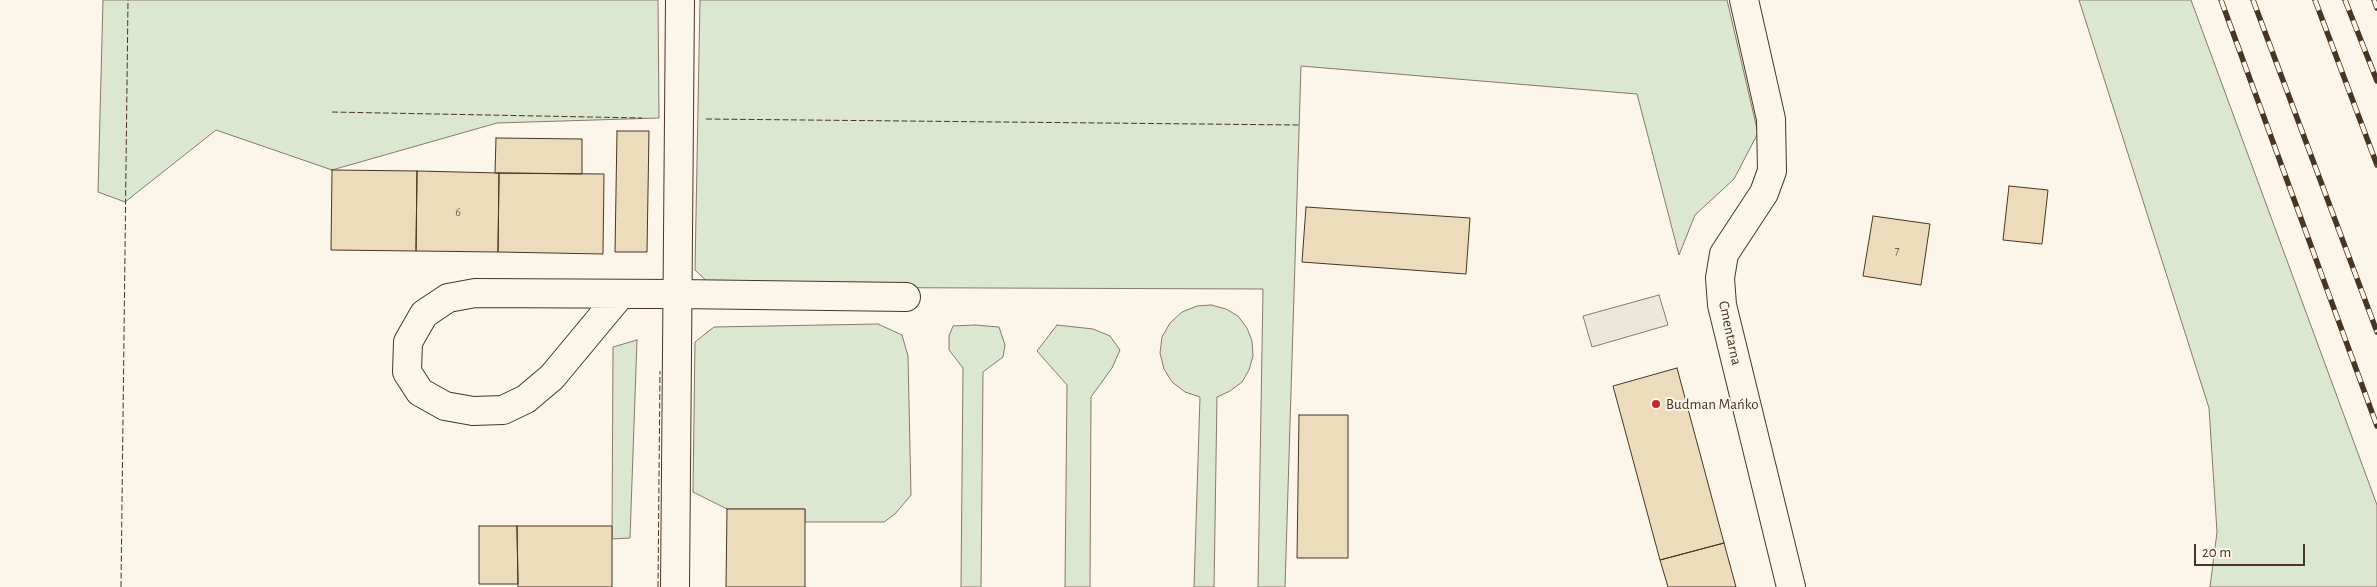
<!DOCTYPE html>
<meta charset="utf-8">
<style>
body{margin:0}
#map{position:relative;width:2377px;height:587px;overflow:hidden;background:#fbf6e9;font-family:"Alegreya Sans",sans-serif}
canvas{display:block}
.scale{position:absolute;left:2194px;top:544px;width:111px;height:22px;box-sizing:border-box;border:2px solid #4a3520;border-top:0;padding-left:6px;font-size:15px;line-height:18px;white-space:nowrap;color:#4a3520;-webkit-text-stroke:4px #fbf6e9;paint-order:stroke}
</style>
<div id="map">
<canvas width="2377" height="587"></canvas>
<div class="scale">20 m</div>
</div>
<script>
const ctx = document.querySelector('canvas').getContext('2d');
ctx.lineJoin = 'round';
function fillPath(path, color) { ctx.fillStyle = color; ctx.fill(path, 'evenodd'); }
const shape = rows => new Path2D(rows.map(r => 'M' + r).join(''));
function trace(path, color, width, dash) { ctx.strokeStyle = color; ctx.lineWidth = width; ctx.lineCap = dash ? 'butt' : 'round'; ctx.setLineDash(dash || []); ctx.stroke(path); }
function write(font, color, halo, rows, align = 'center') {
  ctx.font = font + ' "Alegreya Sans",sans-serif'; ctx.lineWidth = 4; ctx.setLineDash([]); ctx.textBaseline = 'middle'; ctx.strokeStyle = halo; ctx.fillStyle = color; for (const [text, x, y, turn = 0] of rows) {
    ctx.save(); ctx.translate(x, y); ctx.rotate((+turn || 0) * Math.PI / 180); ctx.textAlign = isNaN(turn) ? turn : align; if (halo) ctx.strokeText(text, 0, 0); ctx.fillText(text, 0, 0); ctx.restore();
  }
}
const green = shape([
 [103,0,658,0,659,118,497,123,332,170,216,130,125,202,98,192,103,0],
 [700,0,1727,0,1758,133,1734,179,1695,215,1679,255,1637,94,1301,66,1285,587,1258,587,1263,289,713,287,695,270,700,0],
 [2079,0,2191,0,2377,505,2377,587,2210,587,2217,532,2209,408,2079,0],
 [1211,305,1226,309,1238,316,1247,328,1252,341,1253,356,1249,370,1242,382,1230,391,1217,397,1214,587,1194,587,1200,397,1185,392,1172,382,1164,369,1160,353,1162,337,1170,323,1182,312,1197,306,1211,305],
 [878,324,902,335,908,356,911,495,895,514,884,522,805,522,805,509,727,509,693,492,695,342,714,327,878,324],
 [975,325,999,327,1005,345,1003,357,983,372,981,587,961,587,963,368,949,350,949,336,953,326,975,325],
 [1057,325,1093,329,1110,336,1120,350,1112,368,1091,397,1090,587,1065,587,1067,385,1037,351,1057,325],
 [637,340,630,538,612,539,613,347,637,340]
]);
const parking = shape([
 [1659,295,1668,325,1592,347,1583,316,1659,295]
]);
const building = shape([
 [617,131,649,131,647,252,615,252,617,131],
 [496,138,582,139,582,174,495,173,496,138],
 [332,170,417,171,416,251,331,250,332,170],
 [417,171,499,173,498,252,416,251,417,171],
 [499,173,604,174,603,254,498,252,499,173],
 [2009,186,2048,190,2042,244,2003,240,2009,186],
 [1306,207,1470,218,1466,274,1302,262,1306,207],
 [1873,216,1930,224,1921,285,1863,276,1873,216],
 [1677,368,1724,543,1660,560,1613,386,1677,368],
 [1299,415,1348,415,1348,558,1297,558,1299,415],
 [727,509,805,509,805,587,726,587,727,509],
 [479,526,517,526,518,584,479,584,479,526],
 [517,526,612,526,612,587,518,587,517,526],
 [1724,543,1736,587,1668,587,1660,560,1724,543]
]);
const minor = shape([
 [1744,0,1771,119,1772,171,1764,193,1724,254,1720,278,1722,305,1791,587],
 [621,294,552,377,526,399,503,410,473,411,445,406,420,392,407,372,408,342,424,314,448,298,475,293,678,294,906,297],
 [675,587,680,0]
]);
const rail = shape([
 [2221,0,2377,426],
 [2253,0,2377,332],
 [2315,0,2377,165],
 [2345,0,2377,81],
 [2374,0,2377,8]
]);
const fence = shape([
 [332,112,642,118],
 [706,119,1299,125],
 [121,587,128,0],
 [658,587,660,371]
]);
const markers = [
 [1656,404,5,"#c62828"]
];
const numberNames = [
 ["6",458,212],
 ["7",1897,250]
];
const streetNames = [
 ["Cmentarna",1730,333,78]
];
const poiNames = [
 ["Budman Mańko",1666,404]
];
fillPath(green, '#dce7d0');
trace(green, '#887966', 1);
fillPath(parking, '#ede7d9');
trace(parking, '#887966', 1);
fillPath(building, '#ecdcbc');
trace(building, '#4a3520', 1);
trace(minor, '#4a3520', 30);
trace(minor, '#fbf6e9', 28);
trace(rail, '#4a3520', 5.5);
trace(rail, '#fbf6e9', 4, [11]);
trace(fence, '#4a3520', 1, [6, 2.5]);
for (const [x, y, r, color] of markers) { const dot = new Path2D(); dot.arc(x, y, r, 0, 2 * Math.PI); ctx.fillStyle = color; ctx.fill(dot); trace(dot, '#fbf6e9', 2); }
write('12px', '#725f47', null, numberNames);
write('15px', '#4a3520', '#fbf6e9', streetNames);
write('15px', '#4a3520', '#fbf6e9', poiNames, 'left');
</script>
